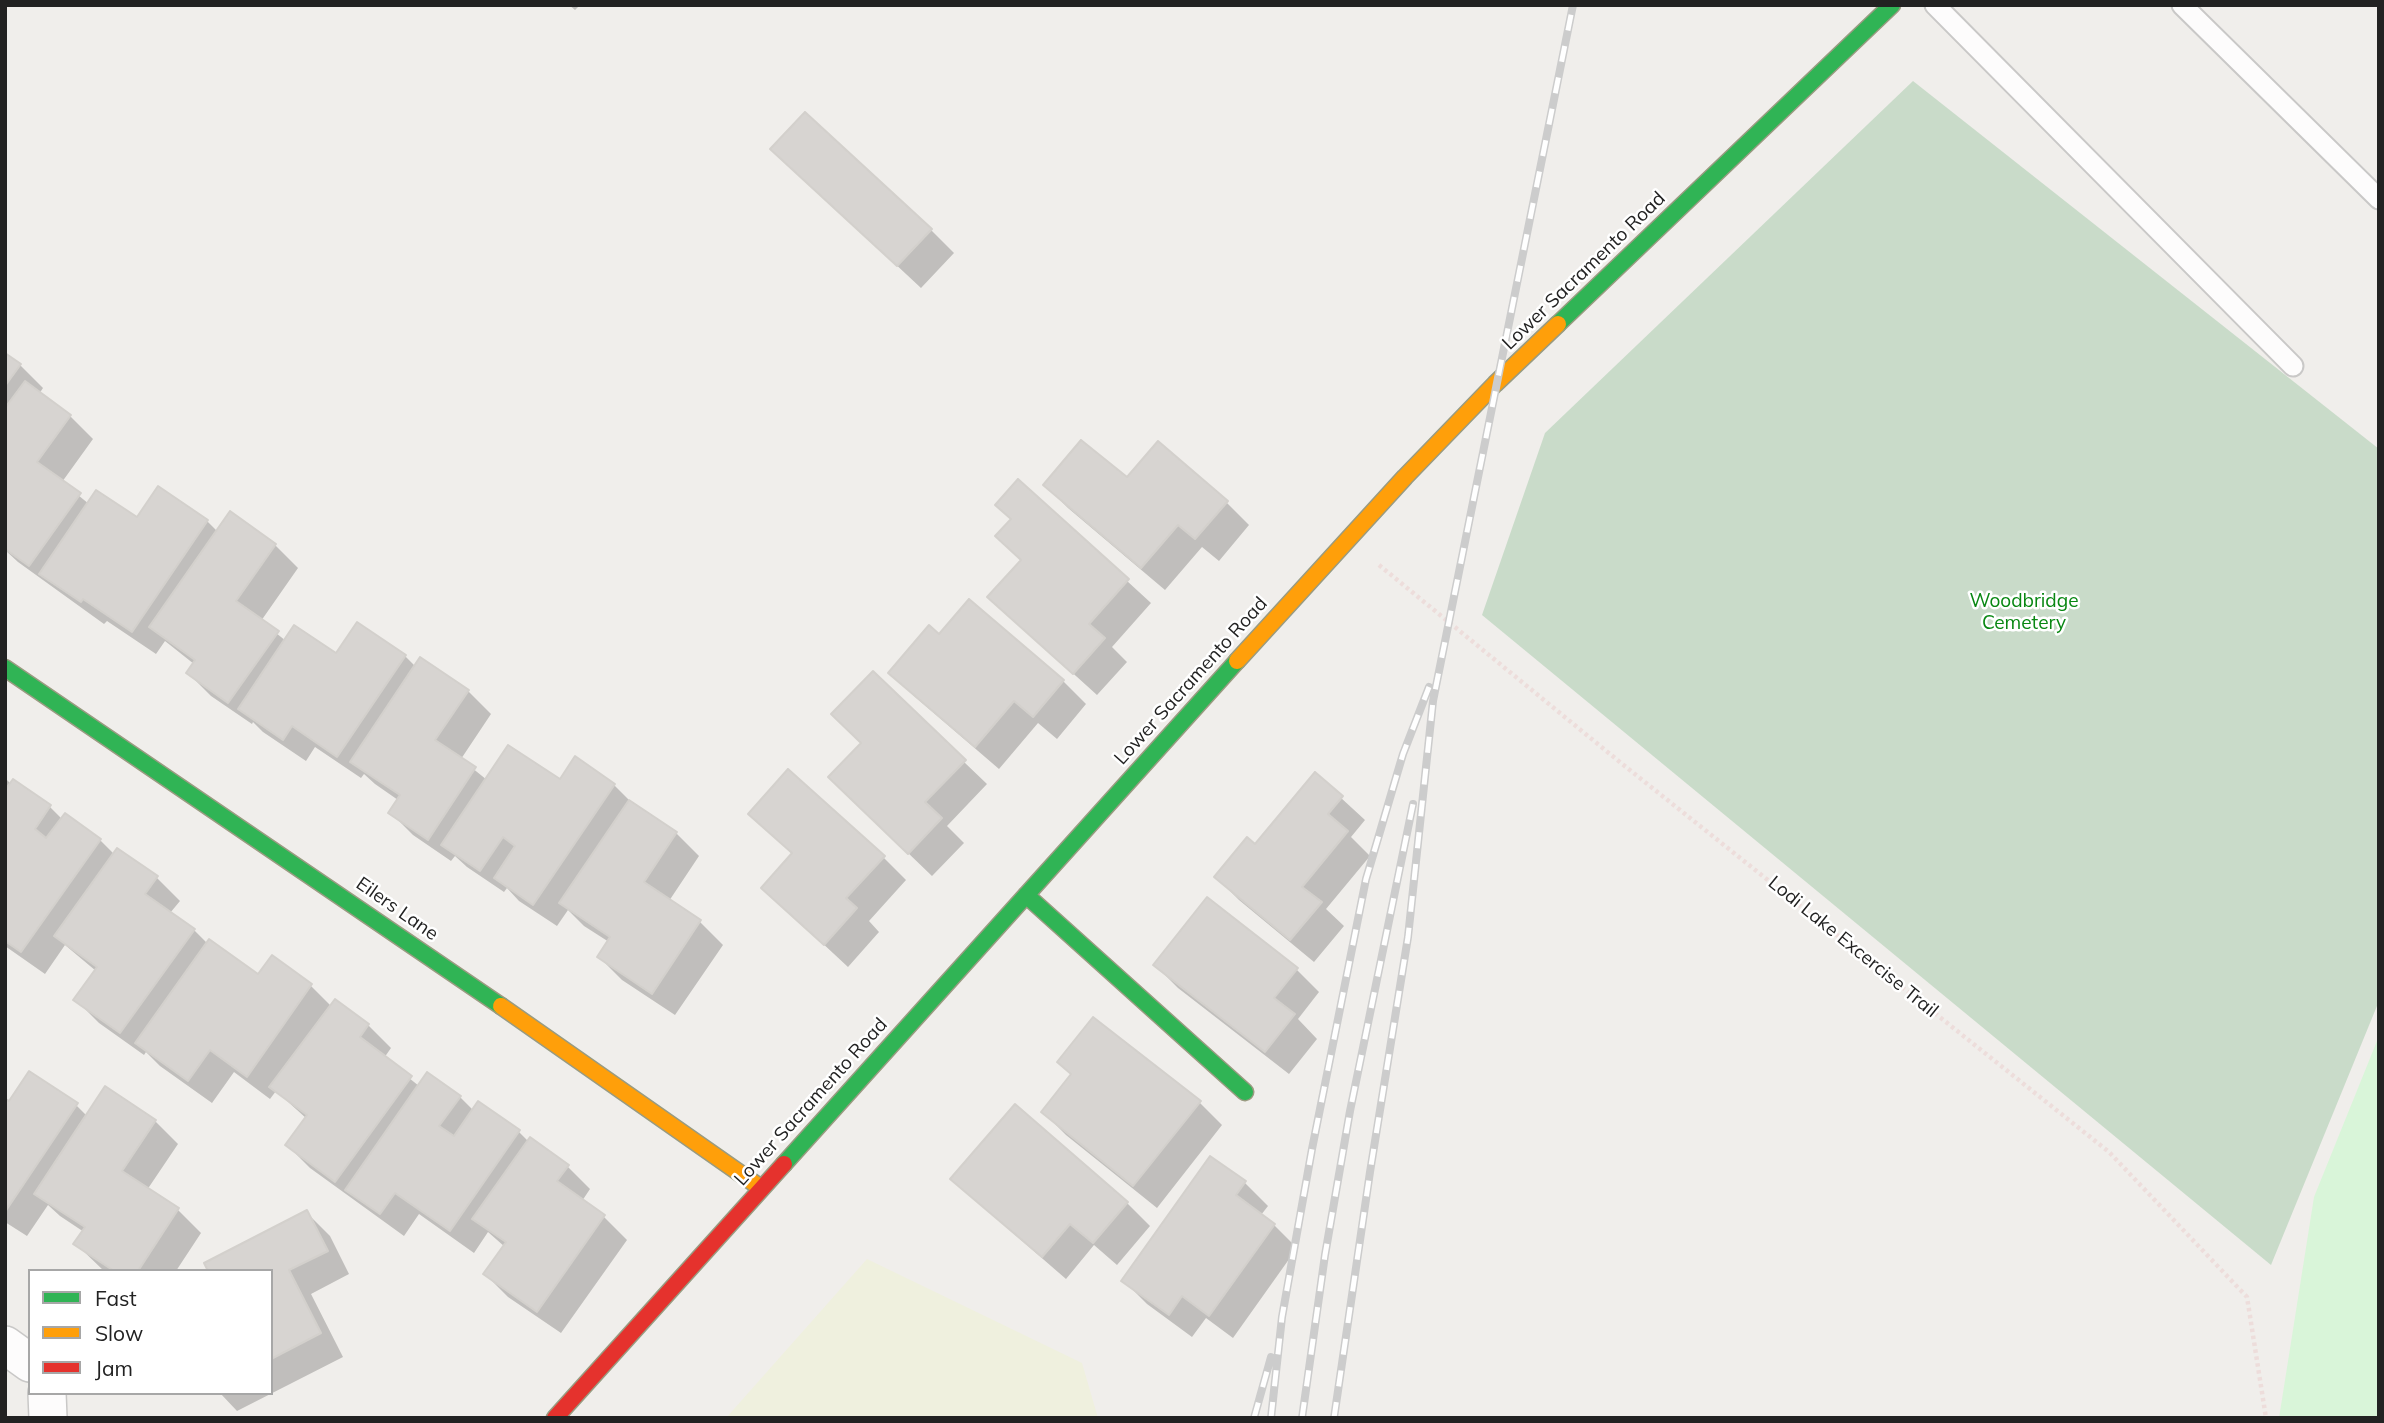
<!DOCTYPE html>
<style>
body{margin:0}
#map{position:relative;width:2384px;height:1423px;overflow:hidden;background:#f0eeeb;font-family:Mulish,sans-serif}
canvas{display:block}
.frame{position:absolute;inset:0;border:7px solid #222;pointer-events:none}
.legend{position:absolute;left:28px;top:1269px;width:245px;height:126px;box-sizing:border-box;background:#fff;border:2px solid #a7a7a7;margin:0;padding:9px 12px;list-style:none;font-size:21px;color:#222}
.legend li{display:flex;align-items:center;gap:14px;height:35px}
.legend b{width:35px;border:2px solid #a7a7a7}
</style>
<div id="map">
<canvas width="2384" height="1423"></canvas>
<div class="frame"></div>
<ul class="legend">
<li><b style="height:9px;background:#30b455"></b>Fast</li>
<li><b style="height:9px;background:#ff9f0a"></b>Slow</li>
<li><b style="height:9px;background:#e5322d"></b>Jam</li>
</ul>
</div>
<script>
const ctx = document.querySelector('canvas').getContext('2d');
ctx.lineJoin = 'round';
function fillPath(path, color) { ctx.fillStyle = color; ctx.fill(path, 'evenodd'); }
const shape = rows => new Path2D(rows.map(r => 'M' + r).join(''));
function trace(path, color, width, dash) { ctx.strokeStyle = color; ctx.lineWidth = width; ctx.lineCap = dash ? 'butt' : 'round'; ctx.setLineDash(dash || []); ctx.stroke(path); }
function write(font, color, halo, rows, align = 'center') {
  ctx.font = font + ' Mulish,sans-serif'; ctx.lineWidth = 5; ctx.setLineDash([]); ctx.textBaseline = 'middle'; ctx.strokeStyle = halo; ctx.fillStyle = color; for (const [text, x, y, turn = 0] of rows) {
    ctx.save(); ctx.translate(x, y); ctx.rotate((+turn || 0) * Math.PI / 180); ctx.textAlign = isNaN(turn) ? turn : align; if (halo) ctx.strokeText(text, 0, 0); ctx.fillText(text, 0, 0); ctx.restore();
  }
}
const farmland = shape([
 [867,1259,1082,1363,1098,1418,726,1418]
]);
const cemetery = shape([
 [1913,81,2379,449,2379,1001,2271,1265,1482,615,1545,433]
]);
const park = shape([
 [2379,1036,2379,1418,2279,1418,2314,1197]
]);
const shadow = shape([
 [569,5,580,5,575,10],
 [772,149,931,230,954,253,921,288],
 [5,355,20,365,43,388,39,394,70,416,93,439,62,482,89,504,138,520,207,521,218,532,231,514,275,545,298,568,261,621,286,641,336,655,405,656,415,666,468,691,491,714,461,759,487,780,614,785,634,805,676,833,699,856,669,901,700,922,723,945,675,1015,622,980,599,957,609,942,584,926,568,910,557,926,519,901,507,888,504,892,467,867,455,856,451,861,413,835,390,812,398,800,375,784,364,774,361,778,315,747,306,761,263,732,253,722,252,724,211,696,188,673,194,664,165,641,156,654,107,621,104,624,18,562,5,550],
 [1127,480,1226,502,1249,525,1219,561,1202,547,1165,590,1068,508,1045,485],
 [1018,481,1151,603,1112,647,1127,662,1097,695,1013,619,1022,561,1012,520],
 [969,601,1063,681,1086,704,1057,739,1038,723,999,769,914,696,891,673,939,636],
 [964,762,987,784,947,826,964,843,932,876,853,800],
 [1315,774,1365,820,1351,837,1370,856,1326,909,1344,926,1314,962,1239,900,1216,877,1255,846],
 [5,778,11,784,14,781,50,807,62,819,100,840,114,854,157,878,180,901,170,913,194,930,208,944,259,977,273,958,311,986,331,1006,368,1025,391,1048,384,1058,419,1086,460,1097,474,1111,479,1103,519,1132,529,1142,567,1166,590,1189,582,1201,604,1217,627,1240,561,1333,508,1297,485,1274,505,1247,488,1232,474,1253,419,1214,404,1236,310,1168,287,1145,307,1119,276,1091,270,1099,234,1072,212,1103,160,1066,146,1052,144,1055,99,1023,76,1000,96,971,65,945,45,974,5,946],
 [751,814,883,857,906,880,869,921,879,932,848,967,763,888,793,855],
 [1155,965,1296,969,1319,992,1298,1019,1317,1039,1289,1074,1178,988],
 [1059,1062,1199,1102,1222,1125,1157,1208,1066,1135,1043,1112,1072,1075],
 [5,1101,76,1105,87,1116,155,1121,178,1144,147,1190,178,1210,201,1233,176,1271,104,1271,76,1244,84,1232,60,1216,48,1205,27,1236,5,1222],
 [953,1178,1127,1203,1150,1226,1117,1265,1094,1245,1066,1279,976,1201],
 [1245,1183,1268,1206,1261,1215,1274,1225,1297,1248,1233,1338,1206,1318,1192,1337,1147,1304,1124,1281],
 [307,1213,330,1236,349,1274,311,1294,343,1357,237,1411,220,1393,271,1393,271,1271]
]);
const building = shape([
 [805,112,932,229,897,266,770,149,805,112],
 [5,353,21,364,5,386,5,353],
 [25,381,71,415,37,462,81,493,29,566,5,549,5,408,25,381],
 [1081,440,1127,477,1158,441,1228,501,1195,539,1178,525,1141,568,1043,485,1081,440],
 [1018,479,1129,579,1089,624,1105,638,1073,674,987,597,1021,560,995,536,1011,519,995,505,1018,479],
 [158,486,208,520,132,632,83,599,81,602,39,574,96,490,137,517,158,486],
 [230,511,276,544,236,601,279,631,228,703,186,673,195,660,149,627,230,511],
 [969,599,1064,680,1033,717,1014,701,975,747,888,673,929,625,939,634,969,599],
 [357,622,406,655,337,757,292,726,283,740,238,709,294,625,336,653,357,622],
 [420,657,469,690,435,740,476,767,428,840,388,813,400,795,350,762,420,657],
 [873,671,966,760,925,802,942,818,908,854,828,777,861,743,831,714,873,671],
 [508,745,560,779,575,756,615,784,533,905,494,878,515,846,503,837,480,871,441,845,508,745],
 [788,769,885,856,846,898,857,908,824,945,761,888,792,853,748,814,788,769],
 [1315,772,1343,796,1328,814,1348,831,1302,887,1322,902,1290,940,1214,877,1247,837,1255,844,1315,772],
 [13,779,51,805,35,829,46,838,65,813,101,839,21,952,5,941,5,790,13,779],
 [629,800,677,832,644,882,701,920,652,994,597,957,610,937,559,903,629,800],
 [117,848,158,876,145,894,195,929,120,1033,73,1000,97,967,54,936,117,848],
 [1207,897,1298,968,1274,998,1295,1014,1265,1052,1153,965,1207,897],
 [209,939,258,974,272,955,312,984,247,1077,210,1050,188,1081,135,1043,209,939],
 [335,999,369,1024,360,1037,412,1076,335,1182,285,1145,307,1115,269,1087,335,999],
 [1093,1017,1201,1101,1133,1186,1041,1112,1071,1074,1057,1062,1093,1017],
 [29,1071,78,1103,5,1212,5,1099,9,1101,29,1071],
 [427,1072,461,1096,439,1126,454,1136,478,1101,520,1130,450,1231,395,1193,380,1214,345,1190,427,1072],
 [105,1086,156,1120,122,1171,179,1208,138,1271,114,1271,73,1244,85,1227,34,1194,105,1086],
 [1015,1104,1128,1202,1093,1243,1070,1224,1042,1257,950,1179,1015,1104],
 [530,1137,569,1165,557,1181,605,1215,537,1312,483,1274,506,1242,472,1219,530,1137],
 [1210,1156,1246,1181,1236,1195,1275,1224,1209,1316,1182,1296,1169,1315,1121,1281,1210,1156],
 [307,1210,328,1251,289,1270,321,1333,271,1359,271,1271,208,1271,204,1263,307,1210]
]);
const path = shape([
 [1379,565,1621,763,2109,1152,2247,1297,2266,1418]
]);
const lane = shape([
 [1935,5,2293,366],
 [2182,5,2379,199]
]);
const street = shape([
 [5,1345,30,1363],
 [47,1393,48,1418]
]);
const fast = shape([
 [1558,324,1892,5],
 [5,668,501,1006],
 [1026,895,1245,1092],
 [784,1164,1237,661]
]);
const slow = shape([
 [1237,661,1405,477,1495,384,1558,324],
 [501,1006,761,1188]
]);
const jam = shape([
 [555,1418,784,1164]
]);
const rail = shape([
 [1254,1418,1271,1357],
 [1271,1418,1282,1317,1312,1149,1366,879,1403,754,1429,687],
 [1302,1418,1325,1255,1350,1111,1413,804],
 [1334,1418,1370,1172,1408,937,1433,701,1573,5]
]);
const streetNames = [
 ["Lower Sacramento Road",1584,271,-44],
 ["Lower Sacramento Road",1191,681,-48],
 ["Eilers Lane",397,909,35],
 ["Lodi Lake Excercise Trail",1853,947,39],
 ["Lower Sacramento Road",811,1102,-48]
];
const parkNames = [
 ["Woodbridge",2024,601],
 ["Cemetery",2024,623]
];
fillPath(farmland, '#eff0de');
fillPath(cemetery, '#c9dbc9');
fillPath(park, '#d9f5d9');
fillPath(shadow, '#0003');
fillPath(building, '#d7d4d1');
trace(building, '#d3d0cc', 2);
trace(lane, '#c9c8c7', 23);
trace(street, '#c9c8c7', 40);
trace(fast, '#999b81', 19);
trace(slow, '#999b81', 19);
trace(jam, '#999b81', 19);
trace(path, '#eddddb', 4.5, [3.5, 3.5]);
trace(lane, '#fdfcfc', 19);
trace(street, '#fdfcfc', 37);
trace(fast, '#30b455', 16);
trace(slow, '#ff9f0a', 16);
trace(jam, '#e5322d', 16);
trace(rail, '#ccc', 8);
trace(rail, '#fff', 5, [16]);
write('19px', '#222', '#fff', streetNames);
write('19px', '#088712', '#fff', parkNames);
</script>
